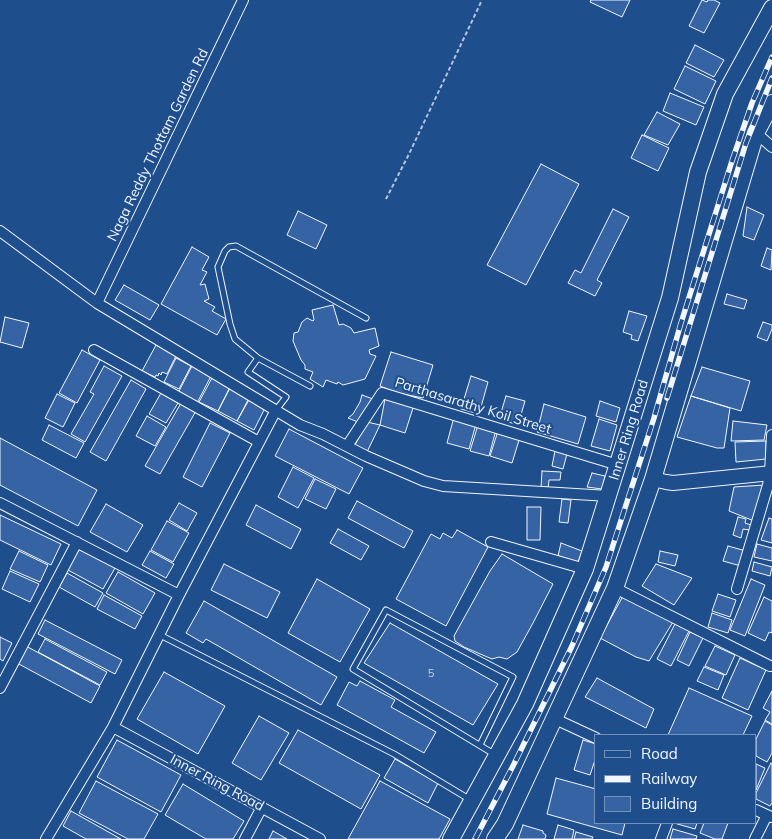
<!DOCTYPE html>
<style>
body{margin:0}
#map{position:relative;width:772px;height:839px;overflow:hidden;background:#1f4e8c;font-family:Mulish,sans-serif}
canvas{display:block}
.legend{position:absolute;left:594px;top:734px;width:162px;height:90px;box-sizing:border-box;background:#1f4e8c;border:1px solid #7391ba;margin:0;padding:6px 9px;list-style:none;font-size:15px;color:#f2f6ff}
.legend li{display:flex;align-items:center;gap:10px;height:25px}
.legend b{width:25px;border:1px solid #7391ba}
</style>
<div id="map">
<canvas width="772" height="839"></canvas>
<ul class="legend">
<li><b style="height:6px;background:#1f4e8c"></b>Road</li>
<li><b style="height:6px;background:#f2f6ff"></b>Railway</li>
<li><b style="height:14px;background:#3563a3"></b>Building</li>
</ul>
</div>
<script>
const ctx = document.querySelector('canvas').getContext('2d');
ctx.lineJoin = 'round';
function fillPath(path, color) { ctx.fillStyle = color; ctx.fill(path, 'evenodd'); }
const shape = rows => new Path2D(rows.map(r => 'M' + r).join(''));
function trace(path, color, width, dash) { ctx.strokeStyle = color; ctx.lineWidth = width; ctx.lineCap = dash ? 'butt' : 'round'; ctx.setLineDash(dash || []); ctx.stroke(path); }
function write(font, color, halo, rows, align = 'center') {
  ctx.font = font + ' Mulish,sans-serif'; ctx.lineWidth = 4; ctx.setLineDash([]); ctx.textBaseline = 'middle'; ctx.strokeStyle = halo; ctx.fillStyle = color; for (const [text, x, y, turn = 0] of rows) {
    ctx.save(); ctx.translate(x, y); ctx.rotate((+turn || 0) * Math.PI / 180); ctx.textAlign = isNaN(turn) ? turn : align; if (halo) ctx.strokeText(text, 0, 0); ctx.fillText(text, 0, 0); ctx.restore();
  }
}
const building = shape([
 [591,0,630,0,622,17,590,2,591,0],
 [702,0,707,2,708,0,714,0,720,3,704,33,689,26,702,0],
 [695,45,724,60,714,77,686,63,695,45],
 [685,66,716,81,705,104,674,89,685,66],
 [670,93,704,107,696,125,663,111,670,93],
 [657,112,680,124,668,145,644,135,657,112],
 [642,135,669,148,658,171,631,158,642,135],
 [541,164,579,184,526,285,487,265,541,164],
 [747,207,764,215,754,240,743,236,747,207],
 [613,209,629,217,597,280,602,283,595,296,568,283,575,270,581,273,613,209],
 [298,211,327,225,316,249,287,235,298,211],
 [192,247,209,257,202,270,207,272,200,285,205,284,209,299,204,301,215,307,212,311,226,319,217,335,161,304,192,247],
 [767,248,772,250,771,270,761,266,767,248],
 [124,285,159,305,150,320,115,300,124,285],
 [727,294,747,300,744,309,724,304,727,294],
 [333,305,339,325,343,324,351,328,354,333,375,328,379,346,369,350,370,354,376,356,365,379,343,385,338,382,337,384,326,380,323,387,310,379,313,372,305,369,305,365,301,360,293,341,294,333,298,332,302,322,307,318,313,321,314,320,312,310,333,305],
 [629,311,647,316,638,341,631,339,632,335,623,332,629,311],
 [5,317,29,323,22,348,0,342,5,317],
 [763,322,772,325,772,329,767,341,757,337,763,322],
 [156,345,176,356,167,374,162,372,161,375,159,373,158,376,156,375,155,377,142,371,156,345],
 [82,350,100,360,77,403,59,393,82,350],
 [391,352,433,365,423,398,398,393,380,386,391,352],
 [176,358,191,366,179,389,164,382,176,358],
 [104,366,122,376,85,442,71,434,94,394,90,392,104,366],
 [192,366,211,376,197,403,178,393,192,366],
 [702,367,750,381,741,411,691,396,702,367],
 [471,376,488,382,479,414,461,409,471,376],
 [212,378,230,387,218,411,199,402,212,378],
 [131,380,146,389,106,461,90,452,131,380],
 [230,388,249,398,237,421,218,411,230,388],
 [161,393,178,403,166,423,149,414,161,393],
 [57,394,75,403,63,427,45,418,57,394],
 [362,395,373,399,358,422,348,418,353,414,360,402,362,395],
 [506,396,525,401,518,425,499,419,506,396],
 [691,396,730,408,724,448,717,448,677,437,691,396],
 [250,398,266,406,254,430,237,421,250,398],
 [385,399,414,405,405,433,380,425,385,399],
 [600,401,620,408,616,422,596,416,600,401],
 [181,403,196,411,160,474,145,466,181,403],
 [544,404,586,417,578,444,537,432,544,404],
 [147,416,166,427,155,446,136,436,147,416],
 [454,417,476,424,469,449,447,443,454,417],
 [599,419,617,425,610,451,591,446,599,419],
 [733,421,767,425,764,440,731,441,733,421],
 [367,422,380,425,367,452,355,445,367,422],
 [210,423,230,433,202,487,183,477,210,423],
 [49,425,84,443,76,458,42,440,49,425],
 [478,425,496,430,489,456,470,451,478,425],
 [289,429,363,468,349,494,275,456,289,429],
 [498,431,520,437,512,463,490,456,498,431],
 [0,438,97,490,78,526,0,485,0,438],
 [766,441,766,459,736,462,735,442,766,441],
 [555,451,567,454,563,469,552,466,555,451],
 [293,467,314,478,298,508,278,497,293,467],
 [542,471,561,472,560,480,549,480,548,489,541,489,542,471],
 [592,473,605,476,602,489,587,487,592,473],
 [315,479,336,489,326,509,305,499,315,479],
 [764,485,754,521,729,511,734,487,764,485],
 [562,499,571,500,568,523,559,522,562,499],
 [357,501,413,531,404,548,348,518,357,501],
 [179,503,197,513,187,531,169,520,179,503],
 [106,504,143,525,127,552,90,532,106,504],
 [256,505,301,529,291,549,246,525,256,505],
 [527,507,541,507,540,540,527,540,527,507],
 [0,515,61,544,51,565,0,540,0,515],
 [738,517,746,519,745,523,751,525,749,530,743,529,741,538,733,535,738,517],
 [769,518,772,519,772,543,761,540,769,518],
 [167,521,189,533,173,562,151,550,167,521],
 [338,529,369,546,361,560,330,543,338,529],
 [457,530,488,547,446,626,396,599,431,534,440,539,443,533,452,538,457,530],
 [77,542,115,568,103,589,68,570,77,542],
 [561,543,582,551,578,562,558,556,561,543],
 [757,544,772,548,772,561,754,557,757,544],
 [728,546,746,551,741,566,723,561,728,546],
 [19,551,48,565,40,582,10,569,19,551],
 [150,551,174,564,166,578,142,565,150,551],
 [660,551,678,555,675,566,658,562,660,551],
 [502,554,553,584,533,623,517,652,507,659,499,657,492,659,464,647,455,641,454,636,490,571,502,554],
 [754,562,772,567,770,576,752,571,754,562],
 [224,564,280,592,267,618,211,590,224,564],
 [656,564,692,578,674,605,642,586,656,564],
 [10,571,39,584,30,602,2,589,10,571],
 [118,572,155,593,143,614,106,593,118,572],
 [67,573,103,593,95,607,59,587,67,573],
 [317,579,370,609,340,662,288,633,317,579],
 [751,579,765,585,745,636,730,630,751,579],
 [718,594,736,600,730,617,712,611,718,594],
 [104,595,142,616,135,629,97,609,104,595],
 [623,596,673,622,649,661,636,657,600,638,623,596],
 [764,597,772,601,772,633,769,632,765,641,748,633,764,597],
 [204,601,337,677,321,705,206,639,203,643,186,633,204,601],
 [712,613,732,620,728,633,708,627,712,613],
 [45,620,122,660,115,674,38,634,45,620],
 [390,623,498,684,473,725,364,663,390,623],
 [675,624,689,631,671,666,657,659,675,624],
 [690,632,703,638,689,666,677,660,690,632],
 [0,637,12,643,3,661,0,659,0,637],
 [45,639,107,672,100,685,38,652,45,639],
 [26,646,100,686,91,703,17,663,26,646],
 [715,646,735,655,726,675,705,666,715,646],
 [740,658,766,670,748,710,722,698,740,658],
 [704,667,724,675,718,690,697,681,704,667],
 [164,672,225,706,198,754,137,719,164,672],
 [597,678,654,709,646,728,585,697,597,678],
 [360,681,395,700,391,707,436,732,424,753,337,705,349,682,357,686,360,681],
 [689,688,752,716,743,735,668,735,689,688],
 [772,691,772,724,765,720,770,712,763,708,772,691],
 [259,716,289,733,261,780,232,763,259,716],
 [765,721,772,725,772,753,767,762,756,756,756,739,765,721],
 [298,730,380,775,361,809,279,763,298,730],
 [117,740,181,775,161,812,97,777,117,740],
 [583,740,596,744,596,757,590,775,574,770,583,740],
 [395,759,438,783,428,803,384,778,395,759],
 [771,763,772,764,772,803,770,806,756,799,756,793,771,763],
 [756,764,765,768,756,790,756,764],
 [556,778,596,789,596,823,625,823,622,835,547,814,556,778],
 [96,781,158,814,144,839,128,839,79,813,96,781],
 [380,781,450,819,439,839,348,839,380,781],
 [183,784,244,821,233,839,206,839,165,815,183,784],
 [71,811,121,839,86,839,63,826,71,811],
 [674,823,697,823,695,829,674,823],
 [704,823,728,823,722,839,715,839,700,833,704,823],
 [523,825,543,831,543,833,546,835,545,839,518,839,523,825],
 [558,825,574,830,572,839,554,839,558,825],
 [673,829,697,836,696,839,670,839,673,829],
 [273,831,287,839,269,839,273,831],
 [576,832,593,837,592,839,574,839,576,832]
]);
const path = shape([
 [386,199,409,154,482,0]
]);
const service = shape([
 [258,358,310,386],
 [276,410,286,397,248,372,258,358,235,339,230,324,218,267,225,251,229,247,236,246,366,318],
 [160,635,394,754,469,799],
 [480,745,513,677,386,610,353,669,494,754]
]);
const minor = shape([
 [756,133,772,147],
 [0,231,97,303,300,425,323,434,366,456,424,481,443,486,609,496],
 [97,303,243,0],
 [94,350,259,442],
 [347,446,382,393,618,465],
 [0,503,179,595],
 [491,542,585,569],
 [615,588,770,666],
 [737,589,768,485,770,473,772,435],
 [0,688,77,542],
 [553,718,596,738],
 [113,727,320,839],
 [756,810,771,817],
 [46,839,113,727,179,595,276,410],
 [245,839,262,807],
 [661,839,667,823],
 [755,839,767,815]
]);
const tertiary = shape([
 [653,479,666,482,673,483,772,473]
]);
const primary = shape([
 [451,839,525,704,585,569,670,298,698,172,725,94,772,8],
 [495,839,505,824,615,588,653,479,756,133,772,103]
]);
const rail = shape([
 [667,398,746,143,772,78],
 [475,839,514,764,572,646,606,567,654,418,681,323,731,164,752,103,772,57]
]);
const numberNames = [
 ["5",431,674]
];
const streetNames = [
 ["Naga Reddy Thottam Garden Rd",158,145,-64],
 ["Parthasarathy Koil Street",473,406,17],
 ["Inner Ring Road",629,430,-73],
 ["Inner Ring Road",217,783,28]
];
fillPath(building, '#3563a3');
trace(building, '#f2f6ff', 1);
trace(service, '#f2f6ff', 7);
trace(minor, '#f2f6ff', 12);
trace(tertiary, '#f2f6ff', 16);
trace(primary, '#f2f6ff', 18);
trace(path, '#b3c4dc', 2, [4, 2.5]);
trace(service, '#1f4e8c', 5);
trace(minor, '#1f4e8c', 10);
trace(tertiary, '#1f4e8c', 14);
trace(primary, '#1f4e8c', 16);
trace(rail, '#f2f6ff', 5.5);
trace(rail, '#1f4e8c', 4, [11]);
write('11px', '#c3d1e8', null, numberNames);
write('14px', '#f2f6ff', '#1f4e8c', streetNames);
</script>
